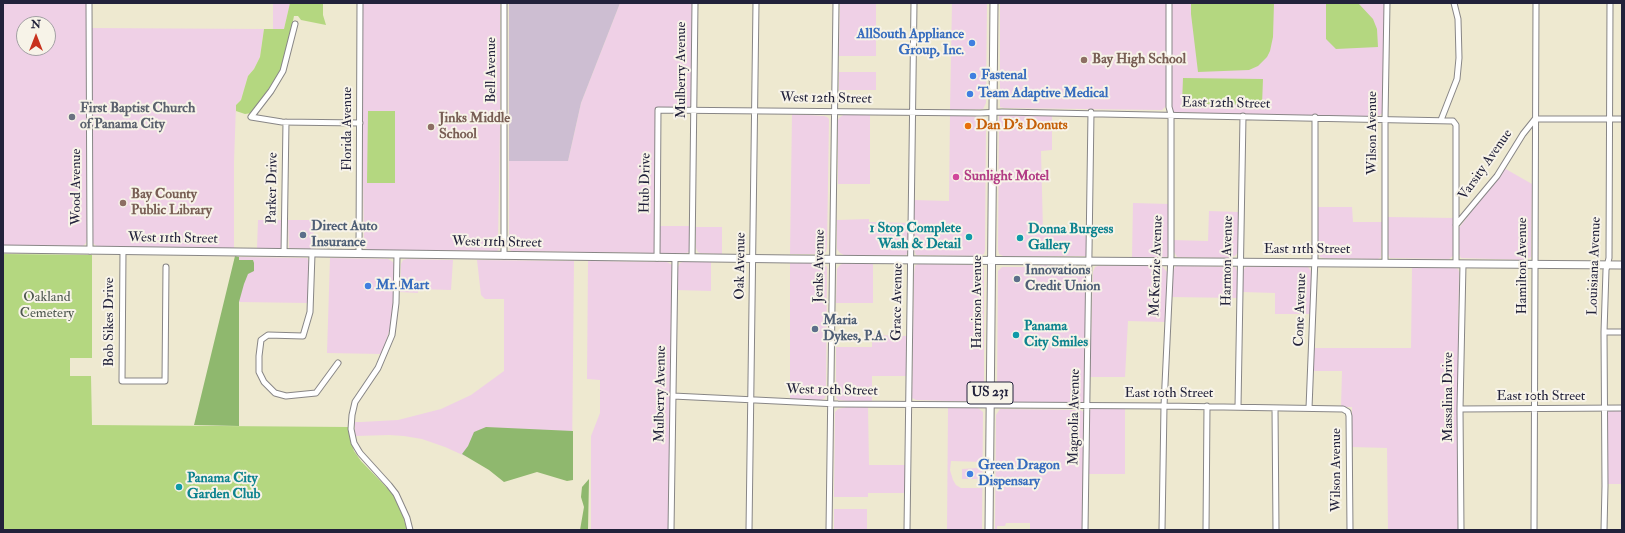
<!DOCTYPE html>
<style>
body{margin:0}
#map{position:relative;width:1625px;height:533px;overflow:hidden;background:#eee9d0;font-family:"IM FELL Double Pica",serif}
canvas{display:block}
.frame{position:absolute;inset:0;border:4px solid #22223b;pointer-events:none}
.north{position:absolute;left:16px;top:16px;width:40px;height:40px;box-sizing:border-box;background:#f7f3e8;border:1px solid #a29fa3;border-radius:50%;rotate:0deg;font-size:11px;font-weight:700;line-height:16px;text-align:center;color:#22223b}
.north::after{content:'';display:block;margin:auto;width:14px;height:18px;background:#c8321e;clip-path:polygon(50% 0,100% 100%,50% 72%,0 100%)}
</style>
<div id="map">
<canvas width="1625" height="533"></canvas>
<div class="frame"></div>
<div class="north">N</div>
</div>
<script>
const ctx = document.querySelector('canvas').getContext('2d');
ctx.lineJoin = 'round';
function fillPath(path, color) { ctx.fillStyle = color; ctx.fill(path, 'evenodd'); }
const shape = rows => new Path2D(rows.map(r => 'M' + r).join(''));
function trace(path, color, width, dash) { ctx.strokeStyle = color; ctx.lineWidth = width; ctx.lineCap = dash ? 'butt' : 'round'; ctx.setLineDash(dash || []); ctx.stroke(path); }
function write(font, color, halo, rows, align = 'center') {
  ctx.font = font + ' "IM FELL Double Pica",serif'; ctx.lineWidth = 4; ctx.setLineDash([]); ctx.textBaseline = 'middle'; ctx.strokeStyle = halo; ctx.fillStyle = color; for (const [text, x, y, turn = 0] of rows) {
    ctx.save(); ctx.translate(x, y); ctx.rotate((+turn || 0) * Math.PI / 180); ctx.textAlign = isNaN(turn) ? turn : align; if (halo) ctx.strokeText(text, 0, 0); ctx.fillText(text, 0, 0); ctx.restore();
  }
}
const built = shape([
 [3,3,86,3,87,238,86,243,83,246,3,245],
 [24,24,48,24,48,48,24,48],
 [273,3,290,3,284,29,273,29],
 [362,3,500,3,500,130,498,241,500,248,497,251,369,250,364,247,363,178],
 [620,3,693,3,692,105,688,107,656,107,655,253,511,251,509,248,509,161,568,161,581,103],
 [840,3,876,3,876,56,839,56],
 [952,3,987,3,986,103,983,109,950,110],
 [1000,3,1167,3,1166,106,1162,110,1004,108,1000,107],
 [1170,3,1385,3,1383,112,1380,115,1377,116,1297,116,1174,112,1171,109],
 [91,28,264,29,260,57,254,69,248,76,241,100,236,105,234,162,234,248,98,247,94,244,92,241],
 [839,72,876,72,876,90,839,90],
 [792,114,824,116,827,117,829,119,827,247,826,252,821,254,790,254],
 [845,114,870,115,870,184,838,184,838,120,840,117],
 [950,115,982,117,986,122,985,250,984,254,979,256,919,255,916,255,914,250,914,200,949,201],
 [1002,115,1052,116,1052,150,1041,151,1043,231,1088,231,1086,256,1003,256,999,254,998,249,999,116],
 [1504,168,1532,184,1531,257,1526,260,1461,258,1459,254,1459,228],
 [1133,203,1169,204,1169,253,1167,257,1132,257],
 [1317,207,1352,207,1353,222,1382,222,1381,257,1378,259,1324,258,1320,257,1318,252],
 [1209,211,1239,212,1238,251,1236,255,1231,258,1177,257,1173,250,1173,240,1208,241],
 [1388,217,1454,218,1453,256,1449,259,1390,258,1388,254],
 [869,219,869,222,909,223,909,250,906,255,844,255,840,253,837,249,837,220],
 [258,220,283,220,282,246,281,248,257,248],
 [288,220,314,220,313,249,289,248],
 [659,226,691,226,689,252,686,253,660,253],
 [696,227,722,227,722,254,700,253,698,252,696,248],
 [239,257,307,258,309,262,308,303,239,302],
 [330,258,388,259,393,262,394,265,394,301,391,325,382,354,327,353],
 [407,259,453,260,451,290,418,289,418,293,400,292,401,264,403,260],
 [477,260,574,261,572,458,505,458,504,482,498,476,476,461,445,447,422,439,404,436,389,435,356,436,355,432,355,421,355,422,361,422,398,420,441,409,471,395,504,371,504,299,485,299,481,295],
 [588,261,667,262,672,265,669,530,591,530,591,436,600,413,600,380,587,379],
 [683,262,711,262,711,291,676,290,677,269,680,263],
 [790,263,822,263,827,267,826,395,825,398,820,401,790,399],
 [844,263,873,264,873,303,836,303,837,269,840,265],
 [918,264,978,265,984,268,984,386,982,402,916,400,912,398,914,275,915,266],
 [1041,265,1086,267,1085,397,1084,401,1081,403,1004,402,998,400,997,397,998,271,1002,267,1037,267],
 [1098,266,1162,266,1167,272,1165,322,1128,321,1125,377,1090,377,1093,272,1095,267],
 [1176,266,1235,267,1238,273,1238,298,1171,297,1173,270],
 [1246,267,1308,267,1311,271,1311,314,1275,314,1275,293,1242,292,1242,271],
 [1412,268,1455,268,1458,269,1459,272,1458,349,1458,530,1388,530,1387,448,1352,447,1352,407,1341,407,1342,371,1312,371,1314,348,1411,348],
 [872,335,907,336,907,376,872,376,872,401,848,401,838,400,836,397,836,347,872,347],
 [847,407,868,407,869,465,905,465,905,493,868,493,868,497,834,497,835,412,838,409],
 [948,408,978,408,983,412,982,530,947,530],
 [951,461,983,462,982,471,977,468,962,469,962,479,977,479,978,481,982,481,982,488,961,488,956,485,953,480,950,470],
 [1094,408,1125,408,1125,474,1088,474,1089,413,1091,409],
 [1000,409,1080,410,1084,412,1083,530,1030,530,1030,523,1006,523,1005,526,997,526,997,530,995,530,996,415],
 [1607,411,1622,411,1622,484,1608,484],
 [834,509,867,509,867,530,834,530]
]);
const industrial = shape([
 [509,3,620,3,581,103,568,161,509,161]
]);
const green = shape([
 [290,3,323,3,323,15,326,25,301,20,298,16,294,16,285,60,278,75,252,113,245,114,236,111,236,105,241,100,248,76,254,69,260,57,264,29,284,29],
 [1191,3,1274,3,1273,37,1270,51,1267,57,1258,66,1249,70,1198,72,1191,14],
 [1326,3,1359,4,1373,19,1377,29,1378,47,1336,49,1326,39],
 [1183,78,1263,79,1262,105,1182,104],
 [368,111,395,111,395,183,367,183],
 [3,254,92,255,92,358,70,358,70,376,91,376,92,425,348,427,350,438,354,451,361,461,393,494,403,516,407,530,3,530]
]);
const forest = shape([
 [235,256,239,257,239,260,253,260,254,263,254,271,248,274,244,284,239,302,239,426,194,425],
 [486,427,573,431,573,480,567,481,537,472,504,482,489,470,462,454,468,446,474,432],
 [589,479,588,530,580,530,584,507,581,497,582,487]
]);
const minor = shape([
 [89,3,90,251],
 [295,24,283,71,271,91,251,117,282,122,360,123],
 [1441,120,1457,79,1459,58,1458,19,1454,3],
 [1456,225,1497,176,1523,134,1535,119,1622,119],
 [123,251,122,381,165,381,166,267],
 [284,253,286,122],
 [312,254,310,312,303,336,268,335,261,340,259,356,259,372,264,382,275,393,286,396,316,393,338,363],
 [359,254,360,3],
 [397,255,396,303,392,335,378,368,355,402,352,415,351,429,354,443,360,453,389,485,396,494,407,518,410,530],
 [504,256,504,3],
 [657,258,658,110,980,113,1002,112,1453,121,1456,125,1456,263],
 [692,258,695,3],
 [1385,263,1385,119,1387,3],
 [1604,332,1622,332],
 [673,396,838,404,1164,406,1343,409,1348,412,1349,416,1350,530],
 [1238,407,1243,116],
 [1275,408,1276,530],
 [1309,408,1315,257,1315,117],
 [1460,409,1622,408],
 [671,530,675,258],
 [749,530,756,3],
 [829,530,836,3],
 [907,530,914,3],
 [1085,530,1091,112],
 [1162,530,1164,406,1171,256,1171,114,1169,107,1169,3],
 [1206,530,1207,406],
 [1461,530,1460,409,1463,264],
 [1534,530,1536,3],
 [1604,530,1605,486,1604,332,1606,270,1609,258,1610,3]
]);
const major = shape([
 [3,249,791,259,1622,265],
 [989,530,994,3]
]);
const markers = [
 [972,43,4,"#3f7fe0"],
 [1084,60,4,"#8d6e63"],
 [973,76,4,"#3f7fe0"],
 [970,94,4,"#3f7fe0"],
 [72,117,4,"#6b7280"],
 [968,126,4,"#e8710a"],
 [431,127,4,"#8d6e63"],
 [956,177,4,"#d1479c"],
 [123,203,4,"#8d6e63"],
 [303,235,4,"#5c6f8a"],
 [969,237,4,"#0f9aa8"],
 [1020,238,4,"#0f9aa8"],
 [1017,279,4,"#5c6f8a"],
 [368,286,4,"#3f7fe0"],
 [815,329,4,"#5c6f8a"],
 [1016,335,4,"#0f9aa8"],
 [970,474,4,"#3f7fe0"],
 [179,487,4,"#0f9aa8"]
];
const shields = [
 [990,393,46]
];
const shieldNames = [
 ["US 231",990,393]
];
const shopNames = [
 ["AllSouth Appliance",964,35,"right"],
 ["Group, Inc.",964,51,"right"],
 ["Fastenal",981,76],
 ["Team Adaptive Medical",978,94],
 ["Mr. Mart",376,286],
 ["Green Dragon",978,466],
 ["Dispensary",978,482]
];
const educationNames = [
 ["Bay High School",1092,60],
 ["Jinks Middle",439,119],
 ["School",439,135],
 ["Bay County",131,195],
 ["Public Library",131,211]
];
const streetNames = [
 ["Bell Avenue",492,70,-90],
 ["Mulberry Avenue",682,70,-90],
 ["West 12th Street",826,99,1],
 ["East 12th Street",1226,104,1],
 ["Florida Avenue",348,129,-90],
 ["Wilson Avenue",1373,133,-90],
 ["Varsity Avenue",1486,165,-55],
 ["Hub Drive",646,183,-89],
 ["Wood Avenue",77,187,-90],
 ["Parker Drive",273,188,-89],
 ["West 11th Street",173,239,1],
 ["West 11th Street",497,243,1],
 ["East 11th Street",1307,250],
 ["Harmon Avenue",1228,261,-89],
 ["Oak Avenue",741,266,-89],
 ["Jenks Avenue",820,266,-89],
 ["McKenzie Avenue",1157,266,-88],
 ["Hamilton Avenue",1523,266,-90],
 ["Louisiana Avenue",1595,266,-88],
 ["Grace Avenue",898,302,-89],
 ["Harrison Avenue",978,302,-90],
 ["Cone Avenue",1301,310,-88],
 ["Bob Sikes Drive",110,322,-90],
 ["West 10th Street",832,391,1],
 ["Mulberry Avenue",661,394,-89],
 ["East 10th Street",1169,394],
 ["Massalina Drive",1449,397,-90],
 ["East 10th Street",1541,397],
 ["Magnolia Avenue",1075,417,-89],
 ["Wilson Avenue",1337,470,-90]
];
const worshipNames = [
 ["First Baptist Church",80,109],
 ["of Panama City",80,125]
];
const foodNames = [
 ["Dan D's Donuts",976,126]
];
const hotelNames = [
 ["Sunlight Motel",964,177]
];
const serviceNames = [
 ["Direct Auto",311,227],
 ["Insurance",311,243],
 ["Innovations",1025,271],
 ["Credit Union",1025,287],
 ["Maria",823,321],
 ["Dykes, P.A.",823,337]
];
const cultureNames = [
 ["1 Stop Complete",961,229,"right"],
 ["Wash & Detail",961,245,"right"],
 ["Donna Burgess",1028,230],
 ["Gallery",1028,246],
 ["Panama",1024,327],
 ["City Smiles",1024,343],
 ["Panama City",187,479],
 ["Garden Club",187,495]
];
const parkNames = [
 ["Oakland",47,298],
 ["Cemetery",47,314]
];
fillPath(built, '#efd0e6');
fillPath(industrial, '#cdbed2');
fillPath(green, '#b4d780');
fillPath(forest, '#8fb86e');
trace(minor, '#888686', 7);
trace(major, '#888686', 9);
trace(minor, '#fff', 5);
trace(major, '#fff', 7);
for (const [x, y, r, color] of markers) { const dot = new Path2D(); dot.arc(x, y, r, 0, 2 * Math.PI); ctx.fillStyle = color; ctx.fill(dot); trace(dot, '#f7f3e8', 1.5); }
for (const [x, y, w] of shields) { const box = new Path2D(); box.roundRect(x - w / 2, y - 11, w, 22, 3); ctx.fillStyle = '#f7f3e8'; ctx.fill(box); trace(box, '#22223b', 1); }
write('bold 13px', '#22223b', null, shieldNames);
write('bold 14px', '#366cbe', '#f7f3e8', shopNames, 'left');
write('bold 14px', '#785e54', '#f7f3e8', educationNames, 'left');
write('14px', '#22223b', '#f7f3e8', streetNames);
write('bold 14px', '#5b616d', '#f7f3e8', worshipNames, 'left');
write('bold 14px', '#c56008', '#f7f3e8', foodNames, 'left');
write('bold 14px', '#b23c85', '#f7f3e8', hotelNames, 'left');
write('bold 14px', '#4e5e75', '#f7f3e8', serviceNames, 'left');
write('bold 14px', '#0d838f', '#f7f3e8', cultureNames, 'left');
write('14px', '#4e5850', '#f7f3e8', parkNames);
</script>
